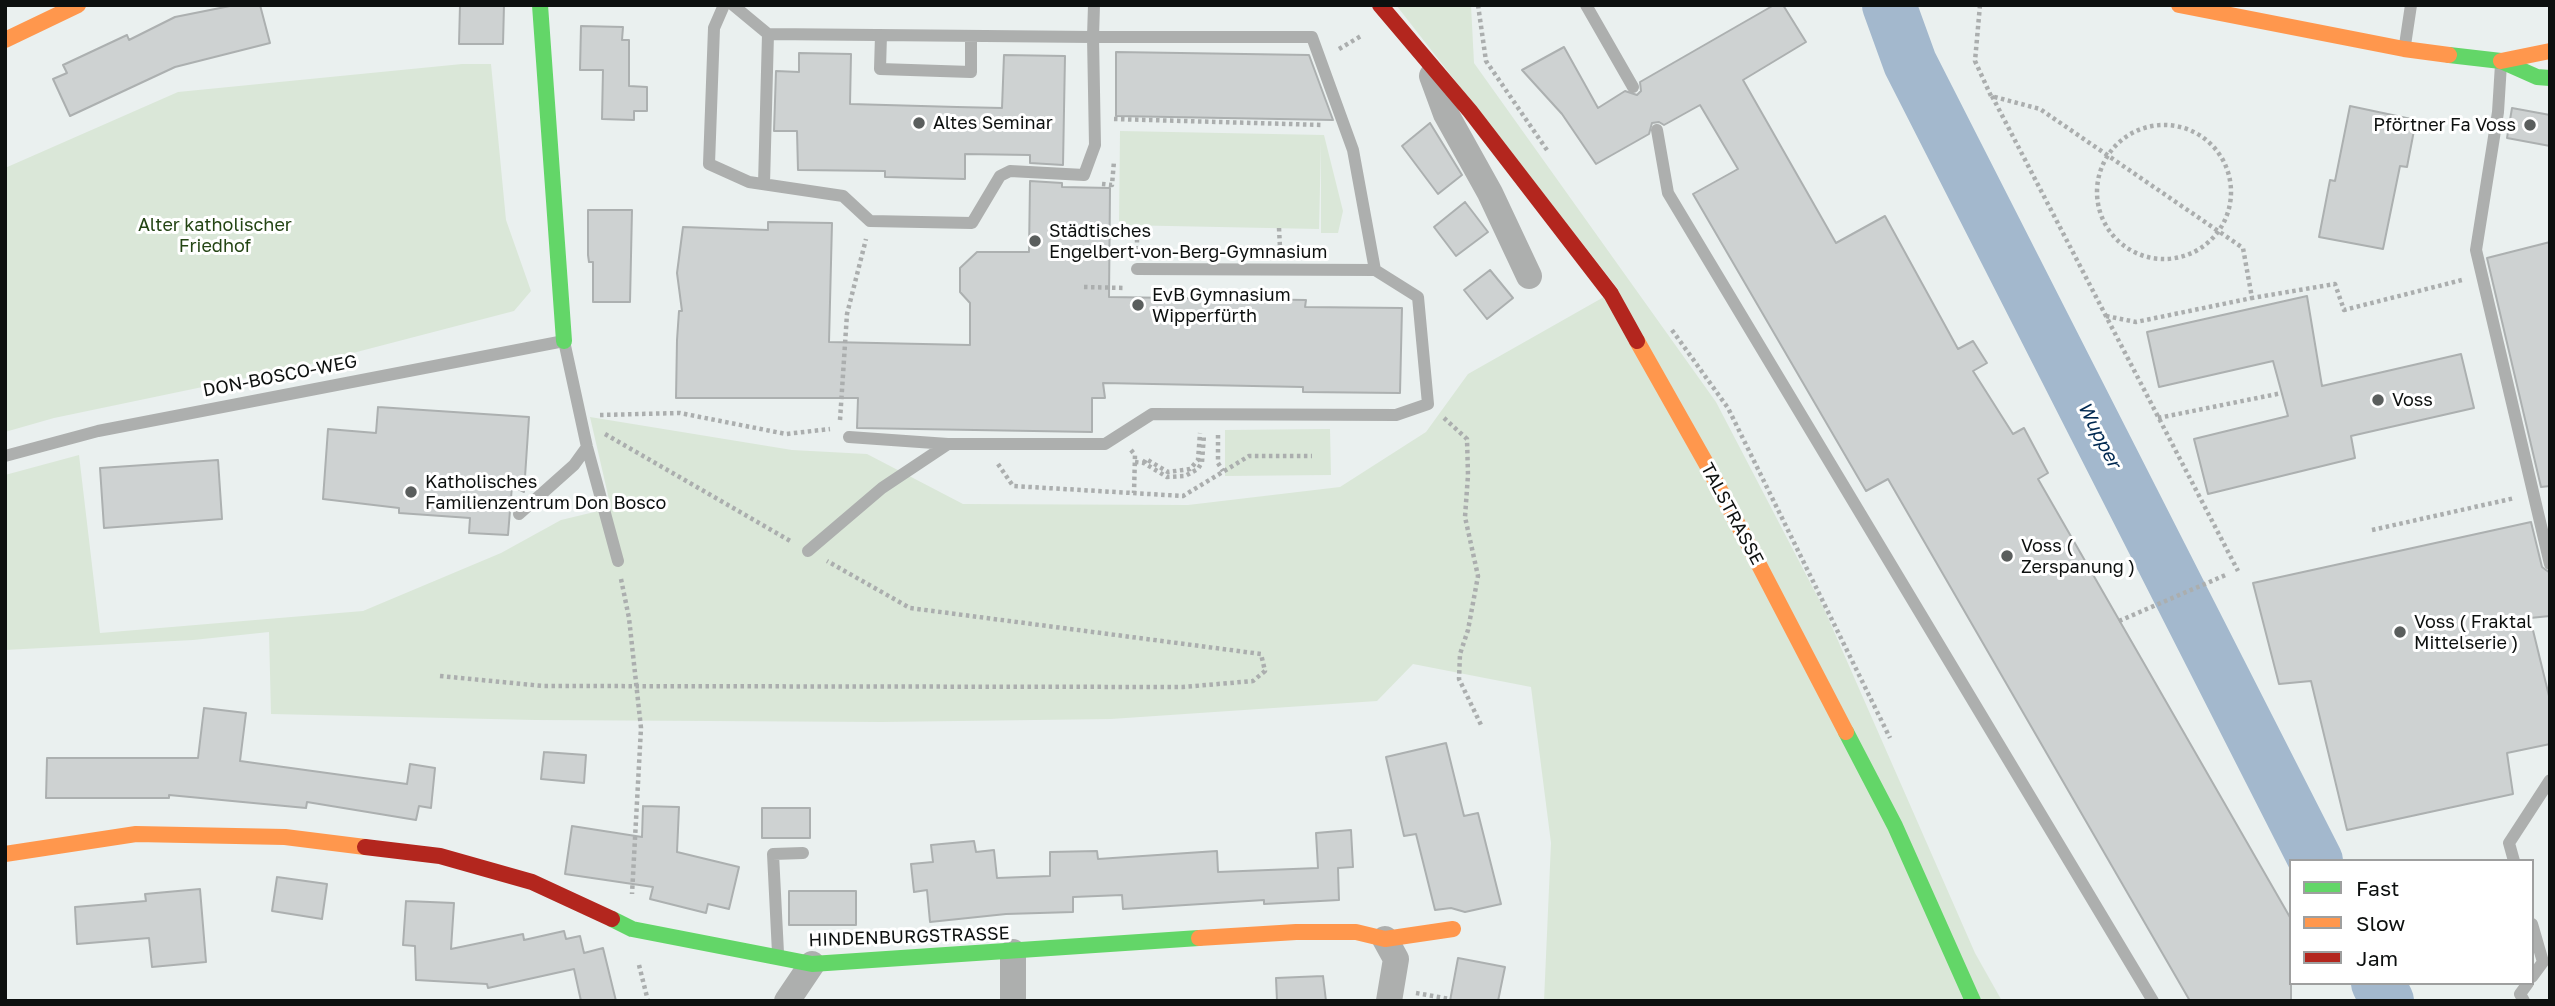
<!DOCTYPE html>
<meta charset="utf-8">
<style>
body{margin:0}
#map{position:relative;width:2555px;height:1006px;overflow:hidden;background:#eaf0ef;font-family:"Golos Text",sans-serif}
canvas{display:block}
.frame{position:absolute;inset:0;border:7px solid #0d100f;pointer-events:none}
.legend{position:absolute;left:2289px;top:859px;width:245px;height:126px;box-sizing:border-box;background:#fff;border:2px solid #9e9f9f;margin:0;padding:9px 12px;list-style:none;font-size:21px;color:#0d100f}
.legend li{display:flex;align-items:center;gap:14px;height:35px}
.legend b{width:35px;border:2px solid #9e9f9f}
</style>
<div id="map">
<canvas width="2555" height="1006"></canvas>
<div class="frame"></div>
<ul class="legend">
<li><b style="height:9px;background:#63d668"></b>Fast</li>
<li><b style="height:9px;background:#ff974d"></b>Slow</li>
<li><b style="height:9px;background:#b3261e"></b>Jam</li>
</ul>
</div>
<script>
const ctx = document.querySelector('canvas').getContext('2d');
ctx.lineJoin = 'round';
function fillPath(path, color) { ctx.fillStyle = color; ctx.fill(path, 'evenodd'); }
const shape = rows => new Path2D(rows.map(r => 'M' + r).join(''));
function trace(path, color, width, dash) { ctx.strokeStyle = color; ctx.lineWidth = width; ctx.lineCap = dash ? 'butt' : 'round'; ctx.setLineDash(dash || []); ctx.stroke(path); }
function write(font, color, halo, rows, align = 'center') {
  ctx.font = font + ' "Golos Text",sans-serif'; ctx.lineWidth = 6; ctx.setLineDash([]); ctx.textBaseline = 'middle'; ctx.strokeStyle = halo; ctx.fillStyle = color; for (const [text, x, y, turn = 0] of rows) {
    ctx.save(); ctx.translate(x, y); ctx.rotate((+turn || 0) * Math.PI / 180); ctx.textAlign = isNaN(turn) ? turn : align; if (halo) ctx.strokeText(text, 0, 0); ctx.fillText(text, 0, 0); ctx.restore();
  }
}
const green = shape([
 [1396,5,1471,5,1474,63,1716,402,1825,611,1975,953,2002,1001,1544,1001,1551,843,1531,687,1413,664,1377,701,1111,719,882,722,535,720,271,714,269,632,193,640,5,650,5,475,79,455,100,633,363,611,501,553,561,520,611,508,590,417,792,450,867,454,963,504,1188,505,1340,487,1426,432,1468,374,1618,289],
 [462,64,491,64,506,220,531,291,514,311,303,366,54,418,5,432,5,168,178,92],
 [1120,131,1324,135,1343,211,1338,233,1321,233,1321,143,1319,229,1119,225],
 [1330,429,1331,475,1225,476,1225,430]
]);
const river = shape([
 [1889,5,1910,63,2316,861],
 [2378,983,2387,1001]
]);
const building = shape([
 [235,5,260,5,270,43,175,67,70,116,53,79,67,73,63,65,127,35,129,40,175,17,235,5],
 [460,5,504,5,503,44,459,44,460,5],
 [1774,5,1783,5,1806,42,1743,80,1836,243,1885,216,1958,349,1973,341,1987,363,1973,371,2013,434,2024,428,2048,473,2038,479,2291,919,2291,1001,2190,1001,1888,479,1866,491,1693,194,1738,169,1700,105,1664,125,1659,122,1652,123,1649,134,1596,164,1562,114,1522,70,1564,47,1598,108,1625,91,1637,95,1641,91,1640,82,1774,5],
 [581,26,623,27,622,40,629,40,629,86,647,87,647,111,634,111,634,120,602,119,603,70,580,70,581,26],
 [1116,52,1309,55,1333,120,1116,116,1116,52],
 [799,53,851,54,850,104,957,107,1002,108,1004,55,1065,56,1063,165,1030,163,1030,155,965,154,965,179,885,177,885,171,798,170,797,131,774,131,776,71,799,72,799,53],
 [2350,106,2416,120,2407,167,2400,166,2383,249,2319,237,2330,180,2335,181,2350,106],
 [2512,108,2550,115,2550,146,2507,138,2512,108],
 [1430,123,1462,175,1438,194,1402,146,1430,123],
 [1030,181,1062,183,1062,187,1110,188,1109,297,1306,300,1305,307,1402,308,1400,393,1303,392,1303,387,1103,383,1105,398,1092,398,1092,432,857,428,858,398,676,398,677,340,679,311,682,311,677,273,683,227,768,230,768,222,832,223,829,342,970,345,970,303,960,292,960,268,977,252,1029,252,1030,181],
 [1465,202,1488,232,1456,256,1434,227,1465,202],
 [588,210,632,210,630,302,593,302,593,262,589,262,588,255,588,210],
 [2550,242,2550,486,2541,487,2487,258,2550,242],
 [1490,270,1513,298,1487,319,1464,290,1490,270],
 [2307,296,2322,386,2461,354,2474,408,2351,436,2355,458,2208,494,2194,439,2288,416,2273,361,2159,387,2147,332,2307,296],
 [378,407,529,417,524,492,512,486,508,535,469,533,470,518,399,513,399,508,323,499,328,429,376,433,378,407],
 [218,460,222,519,104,528,100,468,218,460],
 [2531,522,2542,567,2550,573,2550,616,2530,618,2550,700,2550,744,2507,753,2513,794,2347,830,2311,681,2279,684,2253,583,2531,522],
 [204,708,246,713,240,761,407,784,410,764,435,768,431,808,419,806,416,820,307,802,306,808,169,795,169,798,46,798,47,758,198,758,204,708],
 [1446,743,1464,816,1478,813,1501,904,1465,912,1451,908,1435,910,1416,834,1404,836,1386,757,1446,743],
 [544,752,586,755,584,783,541,779,544,752],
 [643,806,679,807,677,852,739,867,729,909,708,904,706,913,650,899,653,887,565,874,572,826,642,837,643,806],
 [762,808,810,808,810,838,762,838,762,808],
 [1351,830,1353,867,1338,868,1339,900,1264,904,1264,900,1123,909,1122,895,1073,897,1073,912,1006,914,930,922,927,890,914,892,911,864,933,862,931,845,974,841,976,852,994,850,997,878,1050,876,1050,852,1097,851,1098,859,1217,851,1218,872,1318,868,1316,833,1351,830],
 [277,877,327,884,322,919,272,911,277,877],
 [200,889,206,962,152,967,149,938,77,944,75,907,146,901,145,894,200,889],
 [789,891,856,891,856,925,789,925,789,891],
 [406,901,454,903,451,949,523,934,524,940,564,931,566,939,580,936,584,953,603,948,616,1001,581,1001,574,969,488,988,487,984,416,980,415,946,403,945,406,901],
 [1458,958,1505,967,1498,1001,1450,1001,1458,958],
 [1323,976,1326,1001,1277,1001,1276,978,1323,976]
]);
const path = shape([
 [1478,5,1486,61,1549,153],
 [1980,5,1975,61,1991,96,2040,109,2243,248,2252,298,2335,284,2344,310,2462,280],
 [1339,49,1361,36],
 [1992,96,2238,571],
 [1114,119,1323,125],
 '2097 192a67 67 0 1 1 134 0a67 67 0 1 1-134 0Z',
 [1102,184,1112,185,1114,161],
 [1137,225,1137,249],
 [1279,228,1280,248],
 [1084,287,1125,288],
 [2106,316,2136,322,2252,298],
 [1672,330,1728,408,1890,738],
 [600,415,680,413,786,434,830,429],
 [1444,418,1467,439,1468,475,1465,517,1478,576,1468,630,1460,654,1459,679,1482,727],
 [2158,418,2282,393],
 [840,420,847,314,866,239],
 [605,434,792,542],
 [1218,435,1218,463,1223,471],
 [1131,450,1135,455,1134,493],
 [1135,462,1144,463,1167,477,1185,476,1198,469,1202,462,1204,435],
 [1144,463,1146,459,1168,472,1190,469,1198,460,1200,433],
 [998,464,1013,486,1183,496,1249,456,1312,456],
 [2372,530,2515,498],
 [621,579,629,618,641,728,632,894],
 [2119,621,2228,574],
 [440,676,543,686,1183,687,1253,681,1265,671,1261,654,910,608,827,561],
 [639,965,648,1001],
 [1416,993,1450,999]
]);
const lane = shape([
 [724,5,714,28,709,164,749,182,843,196,870,221,972,223,1000,176,1010,171,1084,175,1095,145,1093,37,768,34,733,5],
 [1586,5,1633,87],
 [881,35,880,69,971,72,971,36],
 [2405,45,2411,5],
 [2501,64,2498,112,2476,250,2550,564],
 [1657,130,1668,193,2153,1001],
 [764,184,768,34],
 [1137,269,1375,270],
 [849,437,948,444,1105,444,1152,414,1396,415,1428,404,1418,297,1375,270,1353,150,1312,37,1093,37,1094,5],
 [5,456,98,431,564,341,587,447,618,561],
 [519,514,574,465,587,447],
 [808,551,882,488,948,444],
 [2514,861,2509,843,2550,780],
 [2532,924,2543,962,2532,977],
 [778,953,773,854,803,853],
 [2524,1001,2520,994,2528,983]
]);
const street = shape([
 [1432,76,1446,114,1490,193,1529,276],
 [1385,939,1396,959,1389,1001],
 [1013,952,1013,1001],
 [787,1001,812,964]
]);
const fast = shape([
 [540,5,564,341],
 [2449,55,2501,61,2537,77,2550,78],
 [1846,732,1895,826,1973,1001],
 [612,919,632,929,812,964,1199,938]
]);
const slow = shape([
 [2179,5,2404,49,2449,55],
 [5,40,78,5],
 [2501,61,2550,51],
 [1637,341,1707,465,1846,732],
 [5,854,136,834,285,837,365,847],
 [1199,938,1296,932,1356,932,1385,939,1453,929]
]);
const jam = shape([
 [1380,5,1470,111,1611,294,1637,341],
 [365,847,440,856,532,882,612,919]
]);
const markers = [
 [919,123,7,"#5a5e5d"],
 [2530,125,7,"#5a5e5d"],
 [1035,241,7,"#5a5e5d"],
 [1138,305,7,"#5a5e5d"],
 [2378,400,7,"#5a5e5d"],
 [411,492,7,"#5a5e5d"],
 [2007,556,7,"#5a5e5d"],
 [2400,632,7,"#5a5e5d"]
];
const poiNames = [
 ["Altes Seminar",933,123],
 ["Pförtner Fa Voss",2516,125,"right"],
 ["Städtisches",1049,231],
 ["Engelbert-von-Berg-Gymnasium",1049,252],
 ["EvB Gymnasium",1152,295],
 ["Wipperfürth",1152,316],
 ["Voss",2392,400],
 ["Katholisches",425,482],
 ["Familienzentrum Don Bosco",425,503],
 ["Voss (",2021,546],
 ["Zerspanung )",2021,567],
 ["Voss ( Fraktal",2414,622],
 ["Mittelserie )",2414,643]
];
const parkNames = [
 ["Alter katholischer",215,225],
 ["Friedhof",215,246]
];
const streetNames = [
 ["DON-BOSCO-WEG",280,376,-11],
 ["TALSTRASSE",1732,514,62],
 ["HINDENBURGSTRASSE",909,937,-2]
];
const waterNames = [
 ["Wupper",2099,435,63]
];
fillPath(green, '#dae7d8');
trace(river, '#a3b8cd', 54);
fillPath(building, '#ced2d2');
trace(building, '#acb0b0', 2);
trace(path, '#abaeae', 4.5, [3.5, 3.5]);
trace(lane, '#adafae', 12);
trace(street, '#adafae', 26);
trace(fast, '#63d668', 16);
trace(slow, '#ff974d', 16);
trace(jam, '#b3261e', 16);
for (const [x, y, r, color] of markers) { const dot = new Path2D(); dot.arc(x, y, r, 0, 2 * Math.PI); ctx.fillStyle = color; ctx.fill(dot); trace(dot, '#fff', 2.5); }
write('18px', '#0d100f', '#fff', poiNames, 'left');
write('18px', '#244514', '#fff', parkNames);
write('18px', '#0d100f', '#fff', streetNames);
write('italic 19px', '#012951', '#fff', waterNames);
</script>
